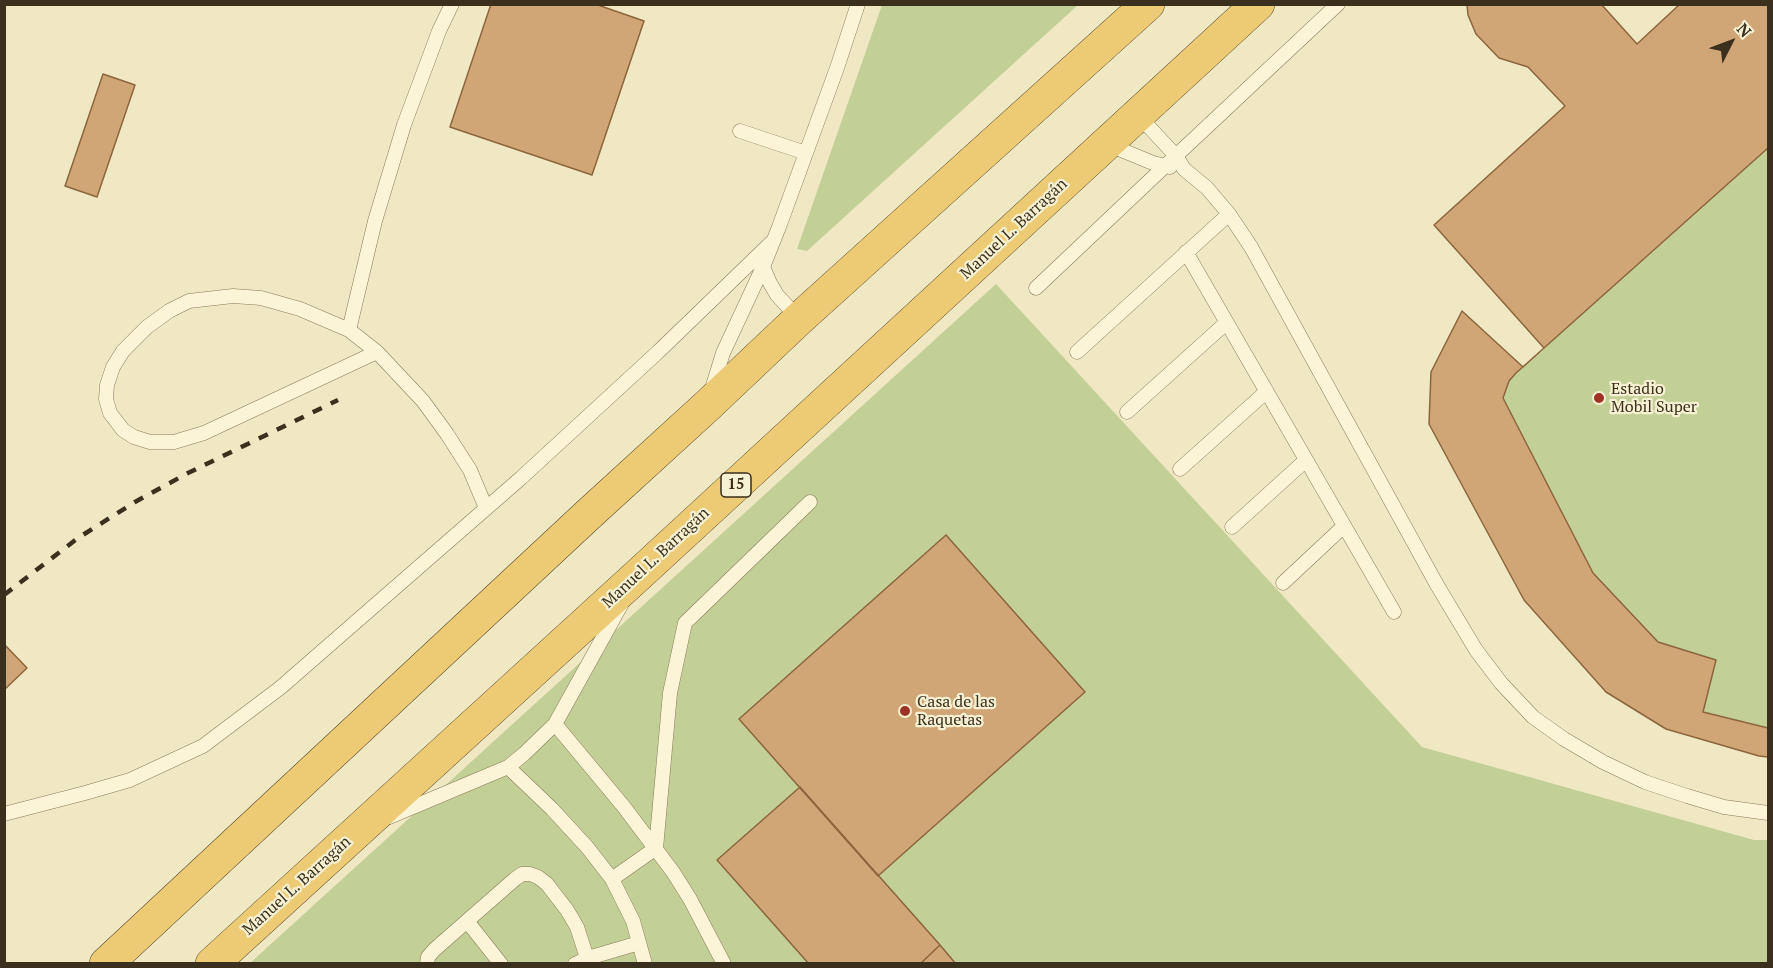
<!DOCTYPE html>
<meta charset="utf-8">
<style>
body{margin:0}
#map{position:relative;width:1773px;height:968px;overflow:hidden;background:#f0e8c3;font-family:"PT Serif",serif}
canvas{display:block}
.frame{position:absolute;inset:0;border:6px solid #3b2f1d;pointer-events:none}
.north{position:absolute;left:1701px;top:12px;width:60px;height:60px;-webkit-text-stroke:4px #f7f1d3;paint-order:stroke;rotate:48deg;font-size:16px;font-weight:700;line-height:24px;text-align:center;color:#3b2f1d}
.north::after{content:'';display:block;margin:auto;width:21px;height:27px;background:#3b2f1d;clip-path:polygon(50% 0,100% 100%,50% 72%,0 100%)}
</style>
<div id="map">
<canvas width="1773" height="968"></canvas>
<div class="frame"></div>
<div class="north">N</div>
</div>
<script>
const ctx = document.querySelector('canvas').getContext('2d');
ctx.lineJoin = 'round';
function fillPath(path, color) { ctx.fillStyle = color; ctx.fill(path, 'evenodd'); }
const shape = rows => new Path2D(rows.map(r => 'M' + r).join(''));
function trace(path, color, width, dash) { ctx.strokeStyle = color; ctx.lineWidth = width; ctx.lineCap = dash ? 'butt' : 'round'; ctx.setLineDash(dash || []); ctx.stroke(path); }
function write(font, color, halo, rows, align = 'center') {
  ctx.font = font + ' "PT Serif",serif'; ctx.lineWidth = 4.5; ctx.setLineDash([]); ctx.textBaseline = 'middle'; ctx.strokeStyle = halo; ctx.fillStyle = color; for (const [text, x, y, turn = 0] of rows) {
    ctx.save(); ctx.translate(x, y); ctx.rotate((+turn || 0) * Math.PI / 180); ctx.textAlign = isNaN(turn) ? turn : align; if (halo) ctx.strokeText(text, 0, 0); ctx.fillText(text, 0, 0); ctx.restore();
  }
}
const green = shape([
 [882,5,1078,5,807,251,797,249],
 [1467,5,1637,44,1680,5,1768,5,1768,757,1759,756,1666,729,1606,692,1524,600,1429,424,1431,372,1462,311,1522,367,1544,348,1434,225,1565,106,1528,67,1499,58,1476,34,1468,15],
 [996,284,1422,747,1754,840,1768,840,1768,963,249,964]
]);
const building = shape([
 [491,4,595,4,644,21,592,175,450,127,491,4],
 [1467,4,1601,4,1637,44,1680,4,1768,4,1768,148,1516,373,1509,381,1503,398,1593,573,1658,642,1716,660,1703,712,1768,728,1768,757,1759,756,1666,729,1606,692,1524,600,1429,424,1431,372,1462,311,1523,367,1544,348,1434,225,1565,106,1528,67,1499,58,1476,34,1468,15,1467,4],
 [103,74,135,85,97,197,65,186,103,74],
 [946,535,1085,692,878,876,739,719,946,535],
 [4,644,27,668,4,690,4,644],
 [800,787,940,945,920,964,809,964,717,860,800,787],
 [940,945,956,964,920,964,940,945]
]);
const service = shape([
 [452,4,439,31,404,125,375,221,349,330,377,352,423,401,447,434,470,470,486,508],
 [1138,115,1176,156,1184,169,1207,188,1229,214,1251,247,1437,585,1476,650,1501,683,1533,717,1564,739,1603,762,1645,782,1687,796,1724,807,1768,813],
 [740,131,806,153],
 [1107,144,1153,163,1170,167],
 [1186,252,1394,612],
 [763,267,770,283,777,295,799,319],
 [1036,288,1164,167,1338,4],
 [349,330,300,309,261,298,233,296,189,301,169,311,147,327,123,351,113,367,107,385,106,399,110,413,123,430,134,437,150,442,174,442,204,433,377,352],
 [1077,352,1229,214],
 [711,392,723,353,763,267,779,227,837,68,858,4],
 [1127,412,1226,323],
 [1180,469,1266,392],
 [1232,527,1306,460],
 [1283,583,1344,526],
 [555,724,624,807,673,872,690,899,724,964],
 [508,767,552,809,587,847,612,879,633,921,645,964],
 [4,814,85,793,130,780,203,746,280,688,521,478,658,352,774,240],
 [389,817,508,767,524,754,555,724,621,605],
 [612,879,656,848,670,693,685,623,810,502],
 [467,921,515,879,522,874,530,874,538,877,547,884,567,910,577,927,589,964],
 [427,964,428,957,434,950,467,921,501,964],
 [575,964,588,958,639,943]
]);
const trunk = shape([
 [106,964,591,512,706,407,799,319,1148,4],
 [212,964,636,577,1258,4]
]);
const rail = shape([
 [4,595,78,538,135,502,188,473,338,400]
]);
const markers = [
 [1599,398,6,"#9e3225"],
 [905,711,6,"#9e3225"]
];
const shields = [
 [736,485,30]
];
const shieldNames = [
 ["15",736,485]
];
const streetNames = [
 ["Manuel L. Barragán",1014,229,-43],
 ["Manuel L. Barragán",656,558,-43],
 ["Manuel L. Barragán",297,886,-42]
];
const poiNames = [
 ["Estadio",1611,389],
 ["Mobil Super",1611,407],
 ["Casa de las",917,702],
 ["Raquetas",917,720]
];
fillPath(green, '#c2cf96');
fillPath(building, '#d1a677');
trace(building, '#8c653d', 1.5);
trace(service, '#8c7a58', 15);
trace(trunk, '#59472d', 34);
trace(service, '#fbf4d7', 14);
trace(trunk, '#eccb74', 33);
trace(rail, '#3b2f1d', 4.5, [10, 10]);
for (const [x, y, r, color] of markers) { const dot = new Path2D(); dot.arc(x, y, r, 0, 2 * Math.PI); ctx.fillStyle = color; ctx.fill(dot); trace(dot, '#f7f1d3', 2); }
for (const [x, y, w] of shields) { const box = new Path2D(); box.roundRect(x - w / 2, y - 12, w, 24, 4.5); ctx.fillStyle = '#f7f1d3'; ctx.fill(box); trace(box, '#3b2f1d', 1.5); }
write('bold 15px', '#3b2f1d', null, shieldNames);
write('16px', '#3b2f1d', '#f7f1d3', streetNames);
write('16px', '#3b2f1d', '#f7f1d3', poiNames, 'left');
</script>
